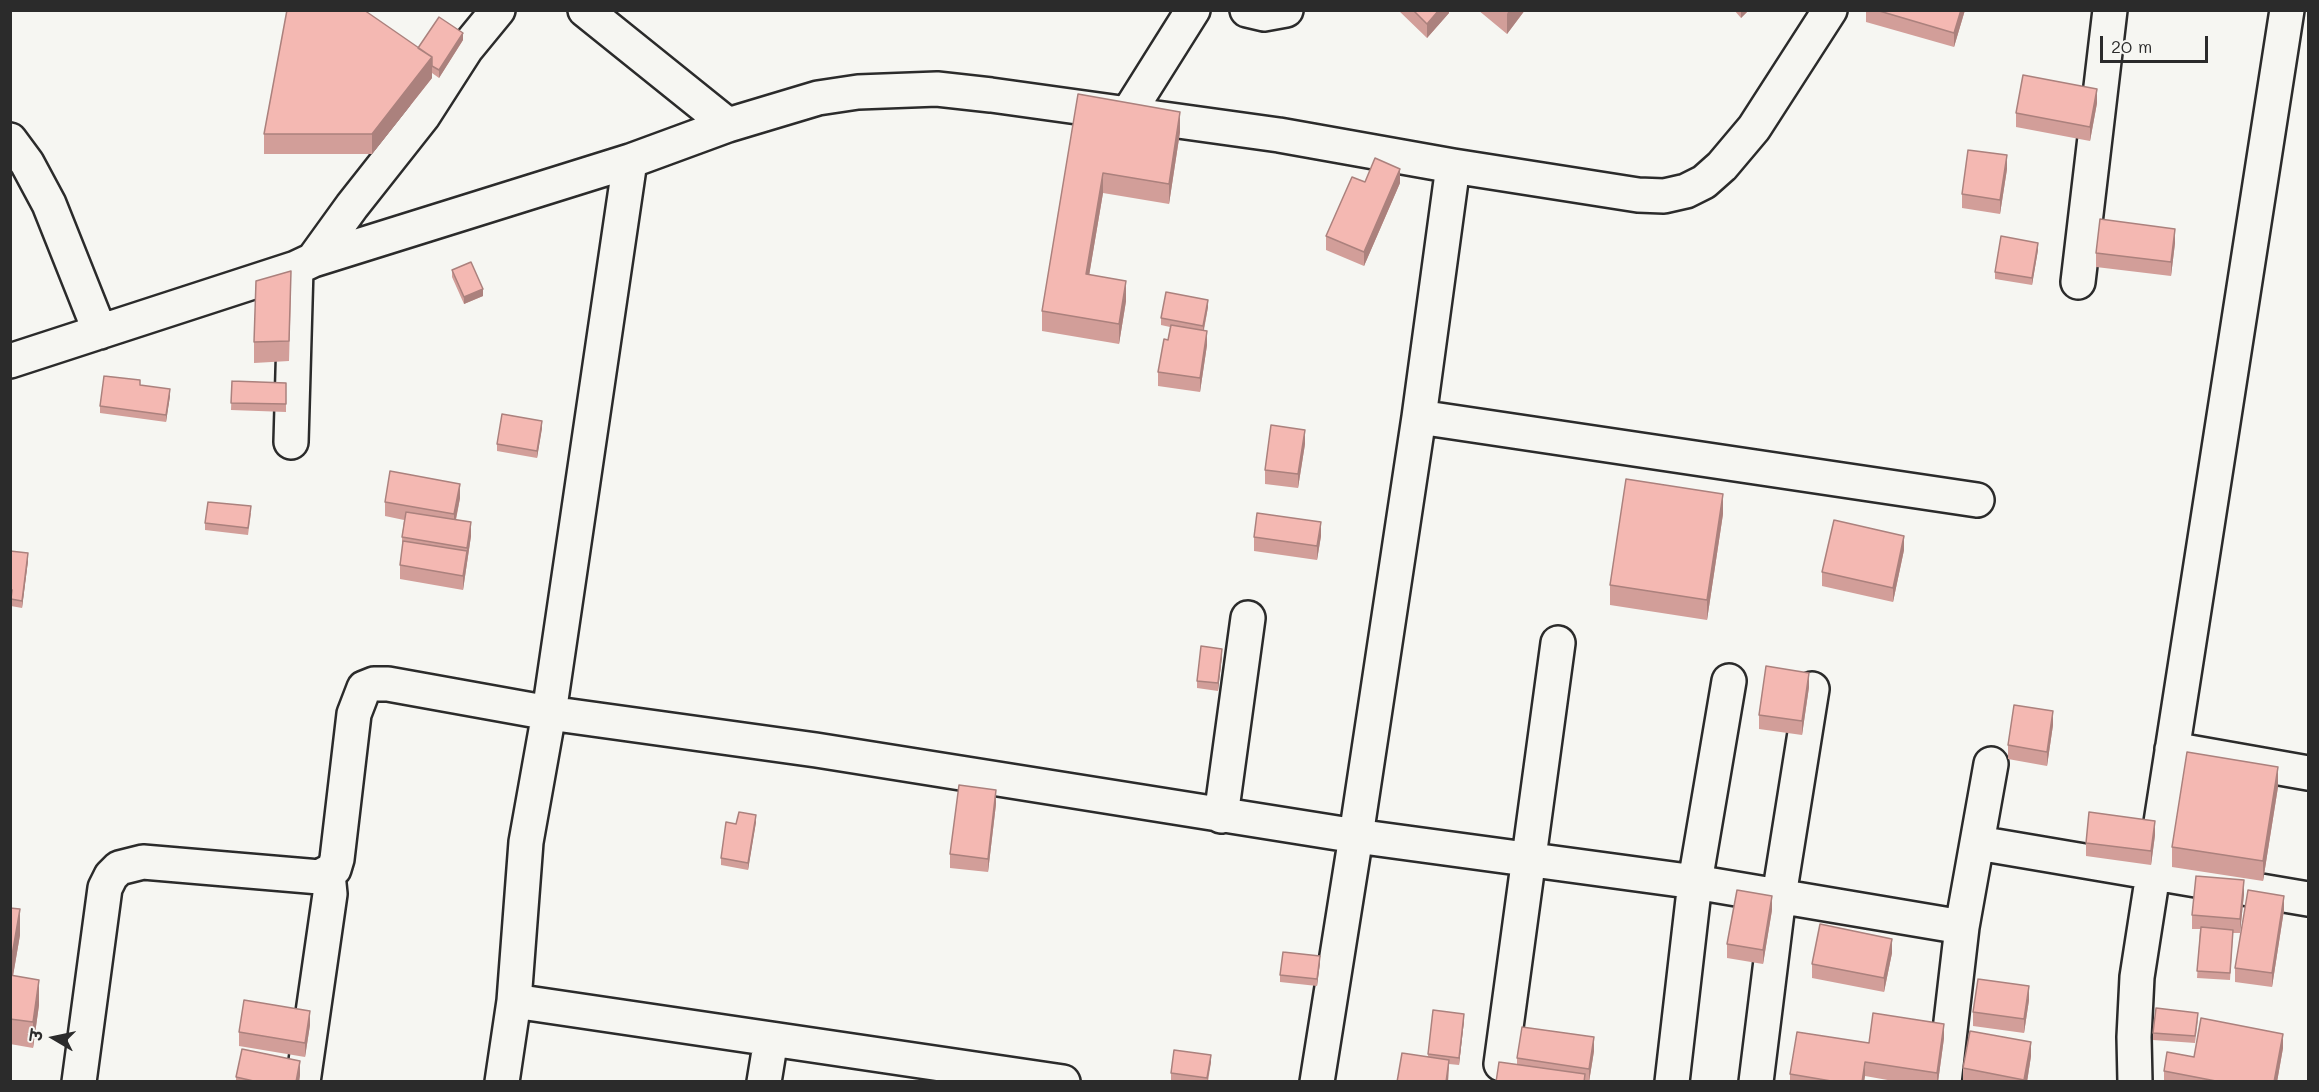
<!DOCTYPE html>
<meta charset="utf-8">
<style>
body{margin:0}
#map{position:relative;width:2319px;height:1092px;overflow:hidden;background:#f6f6f2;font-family:Mali,"Playpen Sans Deva",sans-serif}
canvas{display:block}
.frame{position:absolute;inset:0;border:12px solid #2b2b2b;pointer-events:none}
.north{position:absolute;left:24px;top:1008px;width:60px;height:60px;-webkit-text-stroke:4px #f6f6f2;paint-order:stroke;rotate:279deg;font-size:16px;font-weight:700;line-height:24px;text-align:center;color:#2b2b2b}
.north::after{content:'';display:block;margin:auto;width:21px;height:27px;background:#2b2b2b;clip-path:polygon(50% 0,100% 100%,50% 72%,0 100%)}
.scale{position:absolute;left:2100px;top:36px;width:108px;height:27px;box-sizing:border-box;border:3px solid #2b2b2b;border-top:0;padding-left:8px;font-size:18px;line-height:21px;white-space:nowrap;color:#2b2b2b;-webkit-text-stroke:4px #f6f6f2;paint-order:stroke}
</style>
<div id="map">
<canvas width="2319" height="1092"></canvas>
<div class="frame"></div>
<div class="north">उ</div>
<div class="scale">20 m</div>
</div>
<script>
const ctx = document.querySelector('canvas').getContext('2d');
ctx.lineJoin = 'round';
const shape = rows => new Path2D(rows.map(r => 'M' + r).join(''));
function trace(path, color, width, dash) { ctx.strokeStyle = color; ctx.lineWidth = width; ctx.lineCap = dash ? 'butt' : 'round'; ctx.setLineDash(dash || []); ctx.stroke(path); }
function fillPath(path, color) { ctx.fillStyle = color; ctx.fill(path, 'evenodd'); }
const street = shape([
 [585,10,728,125],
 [1247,10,1264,14,1286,10],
 [1127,115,1193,10],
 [10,140,27,163,49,204,100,332],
 [313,260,352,206,423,116,466,49,498,10],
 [2078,282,2110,10],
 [10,361,296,268,313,260,630,161,728,125,818,98,858,92,937,89,991,95,1279,135,1453,166,1638,195,1664,196,1686,191,1704,182,1722,166,1754,128,1830,10],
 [1419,417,1977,500],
 [291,442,296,268],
 [2172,749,2308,773],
 [1221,816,1248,618],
 [1978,843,2308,899],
 [514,1001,1063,1082],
 [1501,1064,1558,643],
 [79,1082,105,888,111,876,119,868,143,862,308,876,319,877,334,869,337,859,354,714,364,688,374,684,388,684,549,713,816,750,1356,836,1695,882,1962,927],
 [303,1082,330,894,328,874],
 [502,1082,514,1001,526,842,549,713,630,161],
 [764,1082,771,1039],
 [1317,1082,1356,836,1419,417,1453,166],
 [1672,1082,1695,882,1729,681],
 [1756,1082,1779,896,1812,689],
 [1944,1082,1962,927,1991,764],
 [2135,1082,2134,1037,2137,977,2287,10]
]);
const wall = shape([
 [1398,10,1449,10,1449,13,1427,38],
 [1478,10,1525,10,1507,34],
 [1734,10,1749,10,1741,18],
 [1866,10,1965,10,1954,47,1866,22],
 [463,40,439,78,432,73,432,78,372,154,264,154,264,134,418,48],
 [1078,94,1180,132,1169,204,1103,193,1089,275,1126,301,1119,344,1042,331,1042,311],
 [2097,103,2090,141,2016,127,2016,113],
 [2007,169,2000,214,1962,208,1962,194],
 [1365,182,1400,183,1364,266,1326,250,1326,236],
 [2175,243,2171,276,2096,267,2096,253],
 [2038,250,2032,285,1995,279,1995,272],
 [452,270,483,296,464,304,452,277],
 [291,291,289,361,254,363,254,342],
 [1208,307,1204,330,1207,345,1200,392,1158,386,1158,372,1168,340,1170,327,1161,325,1161,318],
 [232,381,286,383,286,412,231,410],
 [140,385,170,396,166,422,100,413,100,406],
 [542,428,537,458,497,451,497,444],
 [1305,444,1298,488,1265,484,1265,470],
 [460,498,456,520,471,536,463,590,400,579,400,565,402,551,402,537,404,520,385,516,385,502],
 [251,513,248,535,205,530,205,523],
 [1723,514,1707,620,1610,605,1610,585],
 [1321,536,1317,560,1254,551,1254,537],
 [1904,550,1893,602,1822,586,1822,572],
 [10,551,28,561,22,608,11,606],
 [1222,656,1218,691,1197,688,1197,681],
 [1809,687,1802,735,1759,729,1759,715],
 [2053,725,2047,766,2008,759,2008,745],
 [2278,787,2263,881,2172,867,2172,847],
 [996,804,988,872,950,868,950,854],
 [756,822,748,870,721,865,721,858,736,824],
 [2155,835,2151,865,2086,856,2086,843],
 [2244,894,2240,933,2233,933,2230,980,2197,978,2200,929,2192,929,2192,915],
 [10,908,20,935,13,976,39,1005,33,1048,10,1044],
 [1772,910,1763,964,1727,958,1727,944],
 [2284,910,2272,987,2235,982,2235,968],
 [1892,953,1884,992,1812,978,1812,964],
 [1320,963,1317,986,1280,982,1280,975],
 [2029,1000,2024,1033,1973,1026,1973,1012],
 [2198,1020,2195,1043,2153,1040,2153,1033],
 [1464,1021,1459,1065,1449,1064,1448,1082,1397,1082,1428,1057,1428,1054],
 [310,1025,305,1057,239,1046,239,1032],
 [1944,1038,1938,1082,1899,1082,1865,1076,1864,1082,1790,1082,1790,1074,1869,1043],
 [2283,1048,2277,1082,2164,1082,2164,1071,2194,1057],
 [1594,1051,1589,1082,1496,1082,1517,1064,1517,1058],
 [2031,1056,2027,1082,1963,1082,1963,1068],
 [1211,1062,1208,1082,1181,1082,1171,1080,1171,1073],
 [300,1075,299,1082,236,1082,236,1077]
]);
const shadedWall = shape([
 [1439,10,1449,10,1449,13,1427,38,1427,24],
 [1509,10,1525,10,1507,34,1507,14],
 [1741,10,1749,10,1741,18],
 [1961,10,1965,10,1954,47,1954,33],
 [463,33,463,40,439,78,439,70],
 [432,57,432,78,372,154,372,134],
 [2097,89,2097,103,2090,141,2090,127],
 [1180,112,1180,132,1169,204,1169,184],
 [2007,155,2007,169,2000,214,2000,200],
 [1400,169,1400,183,1364,266,1364,252],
 [1103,173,1103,193,1086,294,1086,274],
 [2175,229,2175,243,2171,276,2171,262],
 [2038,243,2038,250,2032,285,2032,278],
 [1126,281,1126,301,1119,344,1119,324],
 [483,289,483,296,464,304,464,297],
 [1208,300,1208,307,1203,333,1203,326],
 [1207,331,1207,345,1200,392,1200,378],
 [170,389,170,396,166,422,166,415],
 [542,421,542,428,537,458,537,451],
 [1305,430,1305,444,1298,488,1298,474],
 [460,484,460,498,454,528,454,514],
 [1723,494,1723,514,1707,620,1707,600],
 [471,522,471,536,463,590,463,576],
 [1321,522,1321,536,1317,560,1317,546],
 [1904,536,1904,550,1893,602,1893,588],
 [28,553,28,561,22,608,22,601],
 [1222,649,1222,656,1218,691,1218,683],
 [1809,673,1809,687,1802,735,1802,721],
 [2053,711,2053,725,2047,766,2047,752],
 [2278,767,2278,787,2263,881,2263,861],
 [996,790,996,804,988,872,988,859],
 [756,815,756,822,748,870,748,863],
 [2155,821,2155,835,2151,865,2151,851],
 [2244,880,2244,894,2240,933,2240,919],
 [1772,896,1772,910,1763,964,1763,950],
 [2284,896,2284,910,2272,987,2272,973],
 [20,909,20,935,10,993,10,967],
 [1892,939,1892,953,1884,992,1884,978],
 [1320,956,1320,963,1317,986,1317,979],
 [39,980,39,1005,33,1048,33,1022],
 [2029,986,2029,1000,2024,1033,2024,1019],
 [310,1011,310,1025,305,1057,305,1043],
 [1464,1014,1464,1021,1459,1065,1459,1058],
 [1944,1024,1944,1038,1938,1082,1937,1082,1937,1073],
 [2283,1034,2283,1048,2277,1082,2274,1082],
 [1594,1037,1594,1051,1589,1082,1589,1069],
 [2031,1042,2031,1056,2027,1082,2024,1082],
 [1211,1055,1211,1062,1207,1082,1207,1078],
 [1449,1060,1448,1082,1446,1082],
 [300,1061,300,1075,299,1082,296,1082],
 [1865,1062,1865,1076,1864,1082,1862,1082]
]);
const building = shape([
 [287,10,364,10,432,57,372,134,264,134,287,10],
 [1413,10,1439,10,1427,24,1413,10],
 [1876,10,1961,10,1954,33,1876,10],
 [439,17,463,33,439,70,432,66,432,57,418,48,439,17],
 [2023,75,2097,89,2090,127,2016,113,2023,75],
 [1078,94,1180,112,1169,184,1103,173,1086,274,1126,281,1119,324,1042,311,1078,94],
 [1968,150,2007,155,2000,200,1962,194,1968,150],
 [1375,158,1400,169,1364,252,1326,236,1352,177,1365,182,1375,158],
 [2100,219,2175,229,2171,262,2096,253,2100,219],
 [2001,236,2038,243,2032,278,1995,272,2001,236],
 [471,262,483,289,464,297,452,270,471,262],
 [291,271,289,341,254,342,256,281,291,271],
 [1166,292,1208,300,1203,326,1161,318,1166,292],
 [1171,325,1207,331,1200,378,1158,372,1164,339,1168,340,1171,325],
 [104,376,140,380,140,385,170,389,166,415,100,406,104,376],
 [232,381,286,383,286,404,231,403,232,381],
 [502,414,542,421,537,451,497,444,502,414],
 [1271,425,1305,430,1298,474,1265,470,1271,425],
 [390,471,460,484,454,514,385,502,390,471],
 [1626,479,1723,494,1707,600,1610,585,1626,479],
 [208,502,251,506,248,528,205,523,208,502],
 [406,512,471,522,467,548,402,537,406,512],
 [1257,513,1321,522,1317,546,1254,537,1257,513],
 [1834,520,1904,536,1893,588,1822,572,1834,520],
 [403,541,467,551,463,576,400,565,403,541],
 [10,551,28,553,22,601,11,599,12,590,10,589,10,551],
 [1201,646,1222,649,1218,683,1197,681,1201,646],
 [1766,666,1809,673,1802,721,1759,715,1766,666],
 [2014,705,2053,711,2047,752,2008,745,2014,705],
 [2187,752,2278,767,2263,861,2172,847,2187,752],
 [959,785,996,790,988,859,950,854,959,785],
 [739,812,756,815,748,863,721,858,726,822,736,824,739,812],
 [2089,812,2155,821,2151,851,2086,843,2089,812],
 [2196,876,2244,880,2240,919,2192,915,2196,876],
 [1737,890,1772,896,1763,950,1727,944,1737,890],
 [2248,890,2284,896,2272,973,2235,968,2248,890],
 [10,908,20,909,10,967,10,908],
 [1820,924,1892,939,1884,978,1812,964,1820,924],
 [2201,927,2233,930,2230,973,2197,971,2201,927],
 [1283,952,1320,956,1317,979,1280,975,1283,952],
 [10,975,39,980,33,1022,10,1019,10,975],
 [1978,979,2029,986,2024,1019,1973,1012,1978,979],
 [244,1000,310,1011,305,1043,239,1032,244,1000],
 [2156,1008,2198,1013,2195,1036,2153,1033,2156,1008],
 [1433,1010,1464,1014,1459,1058,1428,1054,1433,1010],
 [1873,1013,1944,1024,1937,1073,1865,1062,1862,1082,1837,1082,1790,1074,1797,1032,1869,1043,1873,1013],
 [2201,1018,2283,1034,2274,1082,2221,1082,2164,1071,2167,1052,2194,1057,2201,1018],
 [1522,1027,1594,1037,1589,1069,1517,1058,1522,1027],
 [1970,1031,2031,1042,2024,1080,1963,1068,1970,1031],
 [242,1049,300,1061,296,1082,258,1082,236,1077,242,1049],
 [1174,1050,1211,1055,1207,1078,1171,1073,1174,1050],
 [1402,1053,1449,1060,1446,1082,1397,1082,1402,1053],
 [1499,1062,1585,1074,1584,1082,1496,1082,1499,1062]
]);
trace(street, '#2b2b2b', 38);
trace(street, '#f6f6f2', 33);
fillPath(wall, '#d29e99');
fillPath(shadedWall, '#ab817d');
fillPath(building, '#f4b8b2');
trace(building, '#ab817d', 1.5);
</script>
